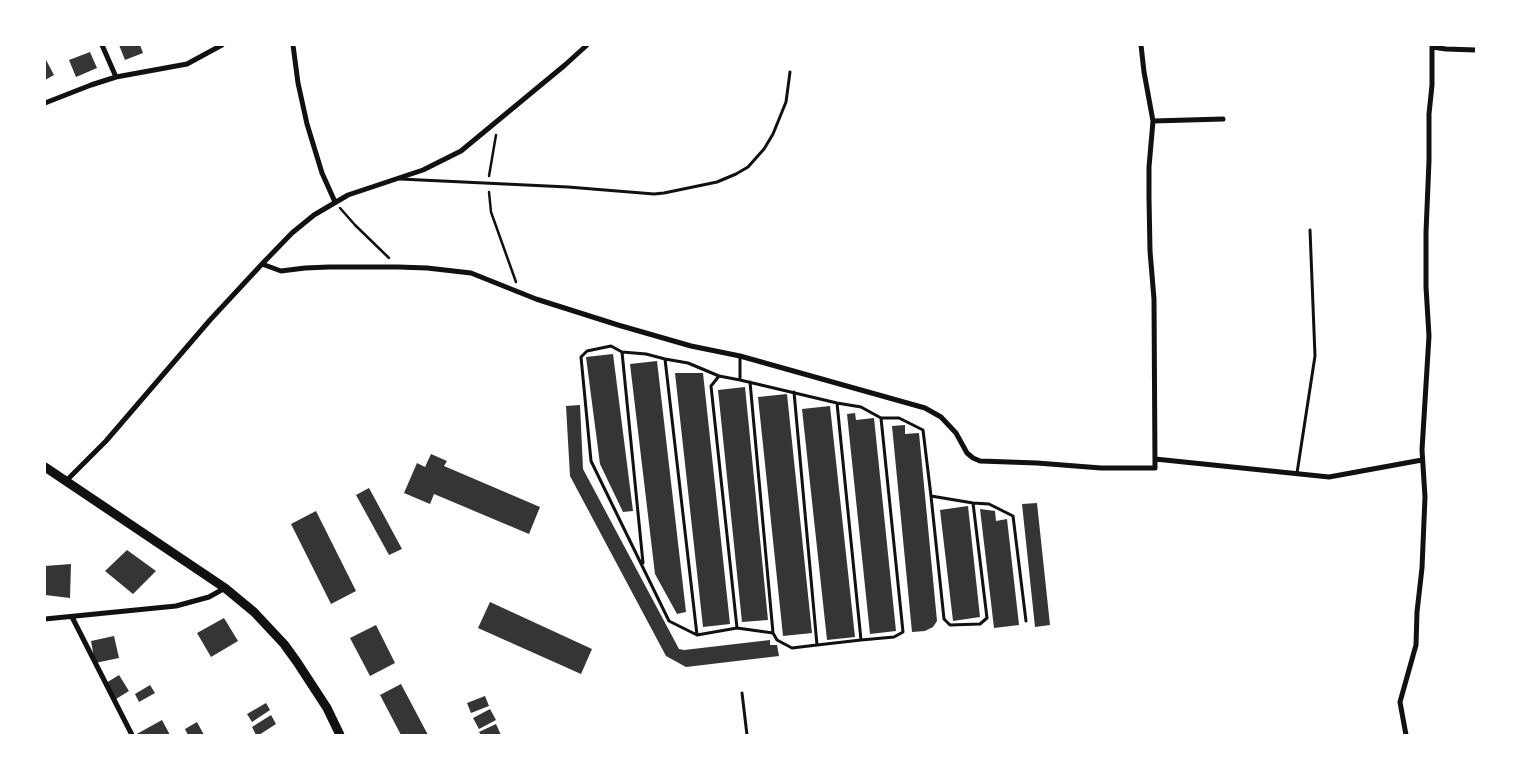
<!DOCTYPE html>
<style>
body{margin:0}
#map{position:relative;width:1521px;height:780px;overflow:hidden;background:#fff;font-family:"PT Sans",sans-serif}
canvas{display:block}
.frame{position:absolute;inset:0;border:46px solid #fff;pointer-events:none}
</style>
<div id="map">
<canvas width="1521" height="780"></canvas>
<div class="frame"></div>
</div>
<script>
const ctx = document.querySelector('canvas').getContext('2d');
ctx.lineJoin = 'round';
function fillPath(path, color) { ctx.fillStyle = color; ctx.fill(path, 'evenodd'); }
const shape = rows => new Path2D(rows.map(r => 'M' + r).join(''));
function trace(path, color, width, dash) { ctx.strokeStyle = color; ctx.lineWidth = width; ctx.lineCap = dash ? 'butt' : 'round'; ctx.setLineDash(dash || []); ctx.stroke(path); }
const building = shape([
 [119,45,140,45,143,53,125,60],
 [90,52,97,68,76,77,69,60],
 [45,58,54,75,45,80],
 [613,354,633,511,623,512,600,464,586,357],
 [657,361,686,612,677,614,655,574,630,364],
 [675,373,703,373,730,624,703,627],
 [745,387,768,620,742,622,718,390],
 [787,394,812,633,783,636,758,397],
 [580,405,583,469,679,649,684,650,770,640,770,645,777,645,779,656,686,667,666,656,570,476,566,406],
 [830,406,855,637,827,640,802,409],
 [855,413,856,420,874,418,896,631,870,634,847,414],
 [905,425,905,434,919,433,937,621,933,627,925,631,912,632,892,426],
 [431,454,447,461,444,466,540,507,529,534,434,494,430,504,404,493,417,463,425,467],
 [369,488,402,549,389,555,356,495],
 [1037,503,1050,625,1035,627,1022,504],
 [968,506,980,617,953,621,940,510],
 [980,509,995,511,996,521,1007,519,1019,625,994,628],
 [316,511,356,591,331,604,291,524],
 [127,550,156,571,133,594,105,571],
 [71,564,70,598,45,595,45,566],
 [490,602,592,649,581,674,478,628],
 [224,618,238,641,211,657,197,633],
 [376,625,395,663,370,676,350,638],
 [114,636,119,658,95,663,91,641],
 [119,675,129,691,116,699,106,683],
 [401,684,428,735,401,735,380,695],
 [150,685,155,693,139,702,135,694],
 [485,696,489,706,471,713,467,703],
 [266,703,270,710,252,722,247,714],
 [490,709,496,720,479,729,473,718],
 [271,715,276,724,259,735,256,735,252,727],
 [162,720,170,735,135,735],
 [197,722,204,735,188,735,185,729],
 [496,724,501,735,481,735,479,732]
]);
const path = shape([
 [489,176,496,135],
 [489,192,491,212,516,282],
 [340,208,355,225,389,258]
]);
const service = shape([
 [400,179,568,187,654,194,664,193,717,182,736,174,748,167,764,149,773,134,786,102,790,72],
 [622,352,643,563],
 [740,356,740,380],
 [665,359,697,635],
 [719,376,688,363,665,359,646,354,622,352,611,346,587,351,581,357,591,461,669,621,697,635,737,628],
 [750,382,773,633,777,640,792,648,817,645],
 [794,392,817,645,861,640],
 [837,403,861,640,894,637,903,632,881,418],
 [1297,473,1315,356,1310,230],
 [931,496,944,619,950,625,980,624,987,618,973,503],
 [773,633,737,628,711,386,719,376,740,380,837,403,861,407,881,418,899,418,923,430,931,496,973,503,989,504,1013,516,1026,621],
 [742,693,747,735]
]);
const minor = shape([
 [102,45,116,77],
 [293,45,298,83,307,124,322,173,335,202],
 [1432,47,1446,49,1476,50],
 [45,103,91,85,116,77,187,64,222,45],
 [1153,121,1223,119],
 [262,264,281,271,305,268,329,267,398,267,427,268,471,273,536,299,618,325,691,346,740,356,925,408,941,417,956,433,967,453,973,458,980,461,1037,463,1101,468,1155,468,1154,299,1150,251,1149,198,1149,167,1153,121,1144,72,1141,45],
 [1155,459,1329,477,1422,460],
 [66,481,106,441,210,320,262,264,292,233,314,215,348,195,423,170,461,151,565,65,587,45],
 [72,617,132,735],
 [45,619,176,606,209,597,225,588],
 [1406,735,1400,702,1416,645,1417,612,1422,568,1425,497,1422,450,1429,336,1426,287,1426,232,1429,161,1429,114,1432,85,1432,45]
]);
const secondary = shape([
 [45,467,225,588,254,612,284,644,297,662,327,708,340,735]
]);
fillPath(building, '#353535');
trace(path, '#111', 2.5);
trace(service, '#111', 3);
trace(minor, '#111', 5);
trace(secondary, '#111', 9);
</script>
